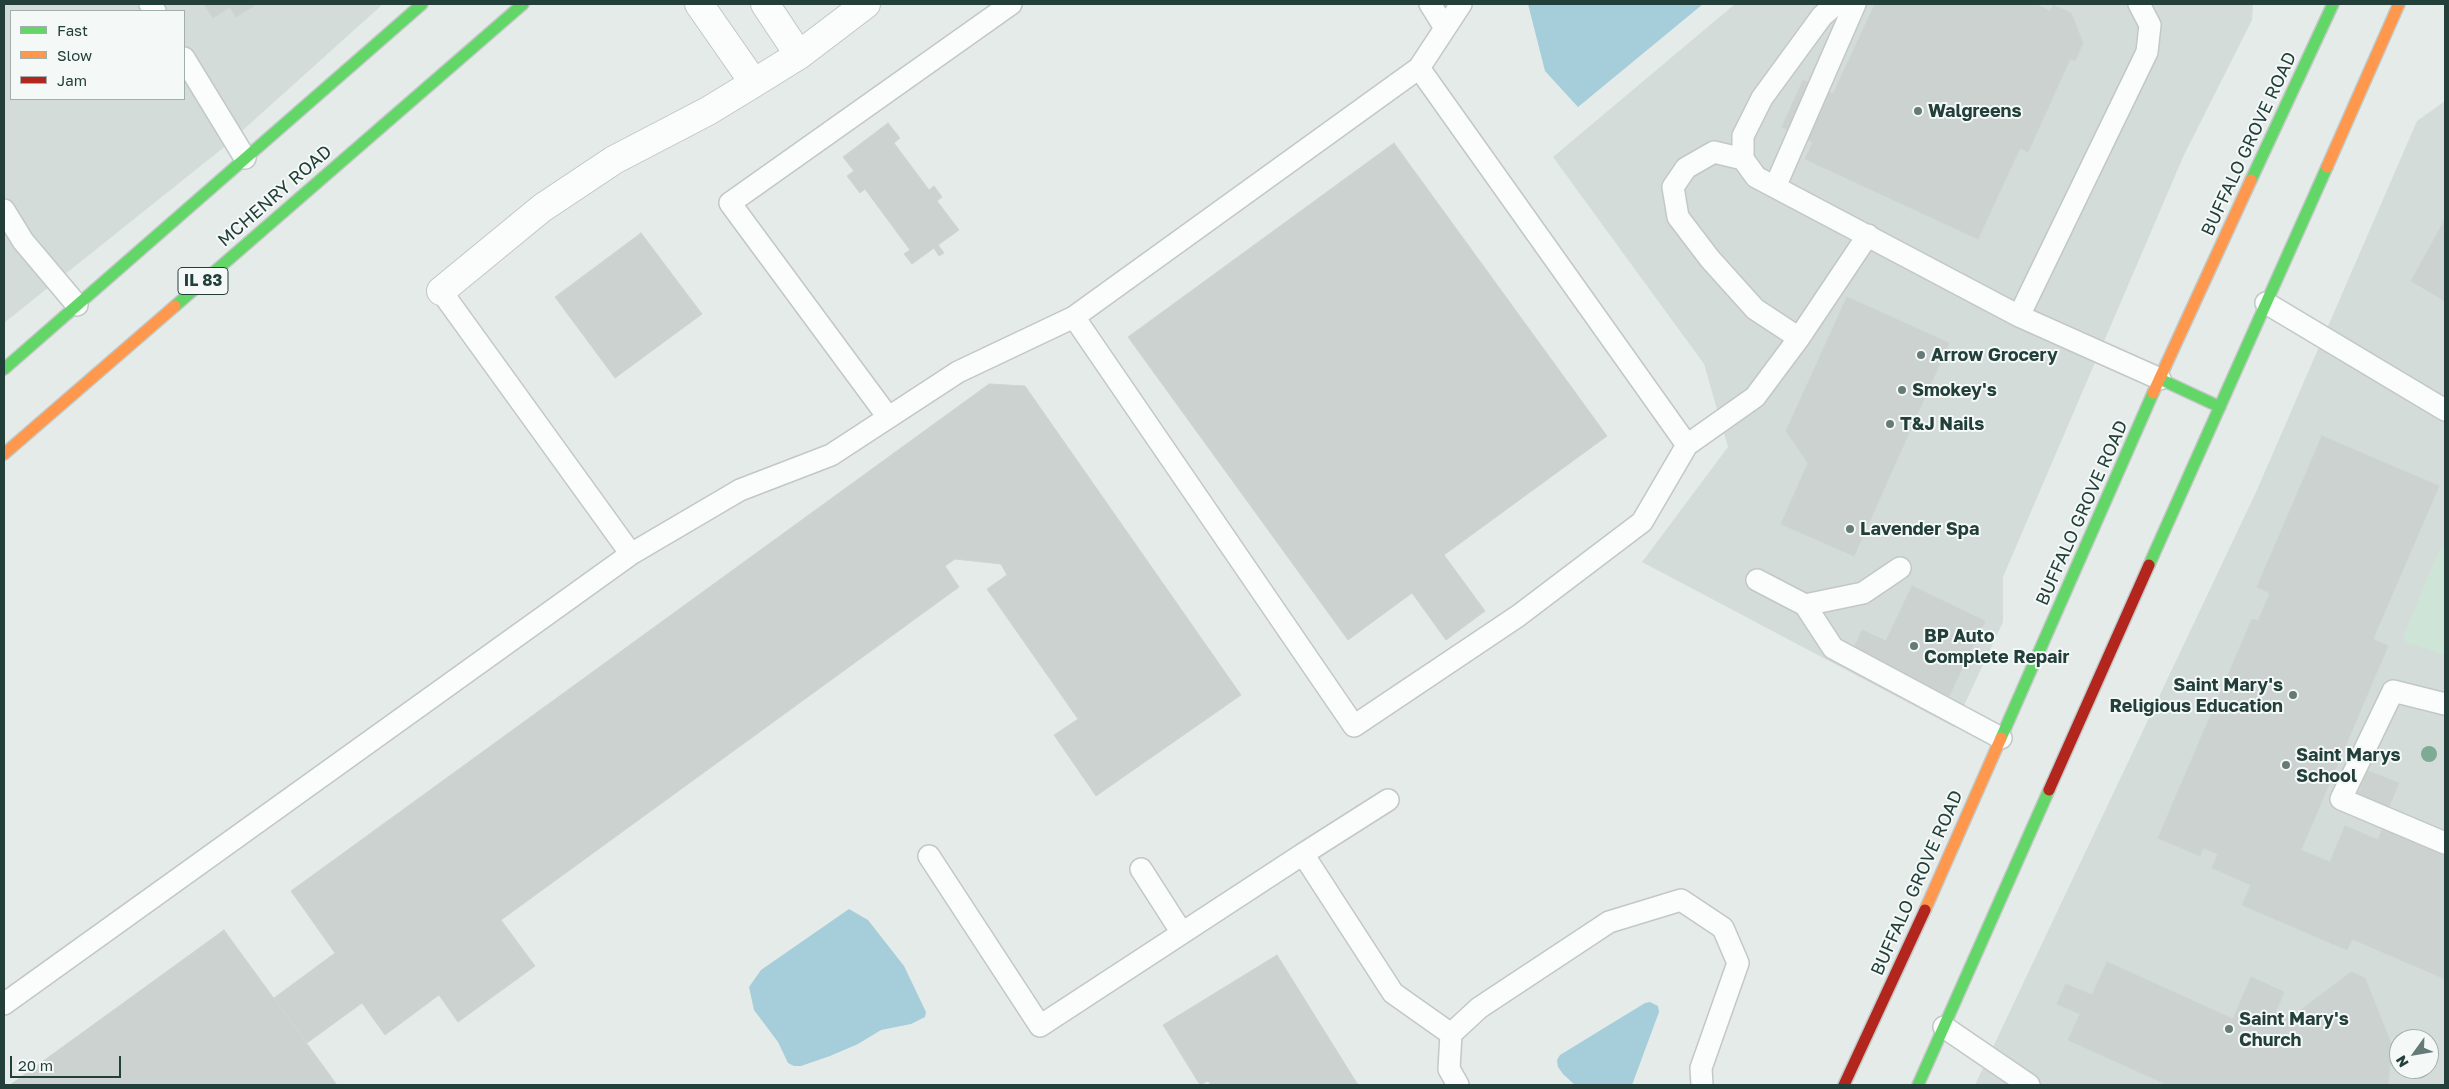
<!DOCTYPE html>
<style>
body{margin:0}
#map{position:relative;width:2449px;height:1089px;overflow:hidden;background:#e5ebe9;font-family:"Golos Text",sans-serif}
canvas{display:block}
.frame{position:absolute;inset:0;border:5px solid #223f3a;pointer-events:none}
.legend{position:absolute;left:10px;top:10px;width:175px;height:90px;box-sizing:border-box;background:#f4f9f7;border:1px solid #a0afab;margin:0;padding:6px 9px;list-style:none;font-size:15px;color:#223f3a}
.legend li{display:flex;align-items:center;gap:10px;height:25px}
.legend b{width:25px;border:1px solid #a0afab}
.north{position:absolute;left:2389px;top:1029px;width:50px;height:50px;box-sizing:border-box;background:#f4f9f7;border:1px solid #a0afab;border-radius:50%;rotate:238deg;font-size:14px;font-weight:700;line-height:20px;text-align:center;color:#223f3a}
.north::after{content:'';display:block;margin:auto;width:18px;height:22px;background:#667b77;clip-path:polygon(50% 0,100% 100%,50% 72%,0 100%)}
.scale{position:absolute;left:10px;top:1056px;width:111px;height:22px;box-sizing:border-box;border:2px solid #223f3a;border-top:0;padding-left:6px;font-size:15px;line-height:18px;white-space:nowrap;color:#223f3a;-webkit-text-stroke:4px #f4f9f7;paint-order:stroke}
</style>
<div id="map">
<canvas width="2449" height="1089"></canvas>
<div class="frame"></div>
<ul class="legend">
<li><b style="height:6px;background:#63d668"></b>Fast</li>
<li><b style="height:6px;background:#ff974d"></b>Slow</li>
<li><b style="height:6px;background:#b3261e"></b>Jam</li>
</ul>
<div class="north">N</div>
<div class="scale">20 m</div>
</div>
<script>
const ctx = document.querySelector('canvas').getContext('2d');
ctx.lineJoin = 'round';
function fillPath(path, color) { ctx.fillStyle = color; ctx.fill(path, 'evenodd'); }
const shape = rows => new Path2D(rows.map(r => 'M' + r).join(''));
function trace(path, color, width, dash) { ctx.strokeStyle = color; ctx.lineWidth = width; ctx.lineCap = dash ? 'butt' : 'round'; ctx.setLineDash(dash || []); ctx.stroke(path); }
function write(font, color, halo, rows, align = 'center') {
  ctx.font = font + ' "Golos Text",sans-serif'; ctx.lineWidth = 4; ctx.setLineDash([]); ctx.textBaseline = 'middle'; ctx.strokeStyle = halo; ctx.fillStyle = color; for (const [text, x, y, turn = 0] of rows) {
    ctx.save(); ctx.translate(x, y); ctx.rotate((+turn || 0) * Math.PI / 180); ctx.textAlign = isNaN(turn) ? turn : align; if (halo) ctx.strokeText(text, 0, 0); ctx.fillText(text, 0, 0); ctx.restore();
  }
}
const built = shape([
 [4,4,383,4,223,148,4,323],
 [11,11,184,11,184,99,11,99],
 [1735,4,2253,4,2252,20,2184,155,2003,577,2003,622,1954,727,1642,562,1728,447,1704,364,1553,157],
 [2445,101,2445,1085,1975,1085,2257,490,2417,121],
 [2399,1039,2429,1039,2429,1069,2399,1069]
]);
const green = shape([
 [2445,546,2445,655,2407,643,2403,637,2439,550]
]);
const water = shape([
 [1528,4,1703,4,1578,107,1545,71],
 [849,909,868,920,904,966,926,1012,925,1017,911,1024,881,1030,858,1044,830,1056,801,1066,794,1066,788,1063,778,1042,754,1010,749,987,761,970],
 [1650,1002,1658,1006,1659,1012,1632,1085,1575,1085,1563,1074,1558,1067,1557,1060,1560,1055,1645,1003]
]);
const building = shape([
 [204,4,257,4,236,17,230,7,213,18,204,4],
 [1875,4,2035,4,2050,11,2053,5,2071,13,2083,43,2075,61,2070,59,2028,152,2020,148,1978,239,1805,159,1813,142,1782,127,1803,80,1833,94,1875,4],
 [888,123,900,138,894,143,929,190,934,186,942,197,937,201,959,230,938,245,944,253,939,256,934,248,912,264,904,254,910,250,865,189,860,193,847,176,854,171,843,157,888,123],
 [1394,143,1607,436,1444,555,1485,611,1446,640,1412,593,1348,640,1128,337,1394,143],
 [2444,221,2445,222,2445,301,2411,281,2444,221],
 [641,233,702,314,615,378,555,297,641,233],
 [1847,297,1949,343,1854,556,1781,524,1808,463,1786,431,1847,297],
 [989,384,1025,386,1241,695,1096,796,1054,735,1078,719,987,589,1007,575,1001,564,955,559,945,566,959,587,501,920,535,966,458,1022,439,995,385,1035,362,1003,307,1043,274,998,335,953,291,891,989,384],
 [2322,436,2439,486,2373,639,2388,646,2301,850,2330,862,2345,826,2378,840,2384,825,2445,851,2445,979,2352,939,2347,950,2242,905,2251,885,2212,868,2218,854,2203,848,2200,856,2158,838,2252,619,2258,621,2270,593,2257,587,2322,436],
 [1912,586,1985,621,1949,696,1853,650,1862,630,1886,641,1912,586],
 [2368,771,2399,783,2388,809,2357,796,2368,771],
 [224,930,337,1085,10,1085,224,930],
 [1277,955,1358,1085,1211,1085,1208,1081,1200,1085,1163,1025,1277,955],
 [2107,962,2233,1019,2251,977,2284,992,2276,1011,2290,1018,2351,972,2365,978,2392,1046,2388,1085,2168,1085,2068,1040,2080,1014,2057,1004,2066,984,2092,995,2107,962]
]);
const lane = shape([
 [150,4,155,11],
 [1430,4,1445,28],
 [1836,4,1822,16,1762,98,1743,136,1743,159,1756,177,2019,316,2160,379],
 [184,58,245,158],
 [1743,159,1714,152,1686,168,1673,187,1678,217,1710,259,1755,309,1799,338],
 [1775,187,1855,4],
 [4,210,23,241,77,305],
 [441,291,631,554],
 [2266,303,2445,410],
 [2019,316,2147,52,2150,25,2139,4],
 [1074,317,1354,726,1518,616,1642,522,1687,445,1419,68],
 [888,417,730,203,1011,4],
 [1687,445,1755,397,1799,338,1868,235],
 [1757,580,1805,605,1863,593,1900,568],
 [1805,605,1833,648,2001,738],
 [2445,704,2393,691,2341,799,2445,843],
 [1303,854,1388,800],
 [929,856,1040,1026,1303,854,1393,993,1451,1034],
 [1141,869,1182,933],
 [4,1004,631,554,740,490,831,455,958,372,1074,317,1419,68,1461,4],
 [1944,1027,2029,1085],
 [1458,1085,1449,1069,1451,1034,1479,1008,1609,922,1681,900,1723,928,1738,963,1701,1068,1702,1085]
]);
const street = shape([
 [699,4,754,83],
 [765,4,799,55],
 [441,291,542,208,614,160,708,111,754,83,799,55,866,4]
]);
const fast = shape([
 [2251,180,2333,4],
 [175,306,523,4],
 [4,369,422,4],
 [2160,379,2220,407],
 [2149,565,2327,167],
 [2001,738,2153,393],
 [1918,1085,2049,790]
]);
const slow = shape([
 [2327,167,2399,4],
 [2153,393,2251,180],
 [4,454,175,306],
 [1925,910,2001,738]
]);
const jam = shape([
 [2049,790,2149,565],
 [1844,1085,1925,910]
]);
const trees = [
 [2429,754]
];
const markers = [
 [1918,111,5,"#667b77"],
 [1921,355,5,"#667b77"],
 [1902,390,5,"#667b77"],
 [1890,424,5,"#667b77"],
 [1850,529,5,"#667b77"],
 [1914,646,5,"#667b77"],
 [2293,695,5,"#667b77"],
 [2286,765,5,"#667b77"],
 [2229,1029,5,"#667b77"]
];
const shields = [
 [203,281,50]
];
const shieldNames = [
 ["IL 83",203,281]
];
const poiNames = [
 ["Walgreens",1928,111],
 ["Arrow Grocery",1931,355],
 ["Smokey's",1912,390],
 ["T&J Nails",1900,424],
 ["Lavender Spa",1860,529],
 ["BP Auto",1924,636],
 ["Complete Repair",1924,657],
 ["Saint Mary's",2283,685,"right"],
 ["Religious Education",2283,706,"right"],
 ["Saint Marys",2296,755],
 ["School",2296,776],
 ["Saint Mary's",2239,1019],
 ["Church",2239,1040]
];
const streetNames = [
 ["BUFFALO GROVE ROAD",2249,144,-65],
 ["MCHENRY ROAD",275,196,-41],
 ["BUFFALO GROVE ROAD",2082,513,-66],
 ["BUFFALO GROVE ROAD",1917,883,-66]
];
fillPath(built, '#d3dcd9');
fillPath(green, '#cee4d7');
fillPath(water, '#a5cdda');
fillPath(building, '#ccd2d0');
trace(building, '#ced4d2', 1);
trace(lane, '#c2c8c6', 24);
trace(street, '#c2c8c6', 30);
trace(fast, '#c1c8c6', 14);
trace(slow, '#c1c8c6', 14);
trace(jam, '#c1c8c6', 14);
trace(lane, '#fbfcfc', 21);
trace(street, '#fbfcfc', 28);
trace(fast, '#63d668', 11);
trace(slow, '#ff974d', 11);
trace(jam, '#b3261e', 11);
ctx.fillStyle = '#7fab95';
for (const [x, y] of trees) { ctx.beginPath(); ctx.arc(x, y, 8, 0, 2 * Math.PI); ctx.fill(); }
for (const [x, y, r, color] of markers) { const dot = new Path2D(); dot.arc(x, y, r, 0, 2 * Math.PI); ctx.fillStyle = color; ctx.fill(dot); trace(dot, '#f4f9f7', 2); }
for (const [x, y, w] of shields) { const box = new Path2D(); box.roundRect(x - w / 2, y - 13.5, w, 27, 4); ctx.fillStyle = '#f4f9f7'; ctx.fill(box); trace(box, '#223f3a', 1); }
write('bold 16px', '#223f3a', null, shieldNames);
write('bold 18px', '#223f3a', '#f4f9f7', poiNames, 'left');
write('18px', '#223f3a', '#f4f9f7', streetNames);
</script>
